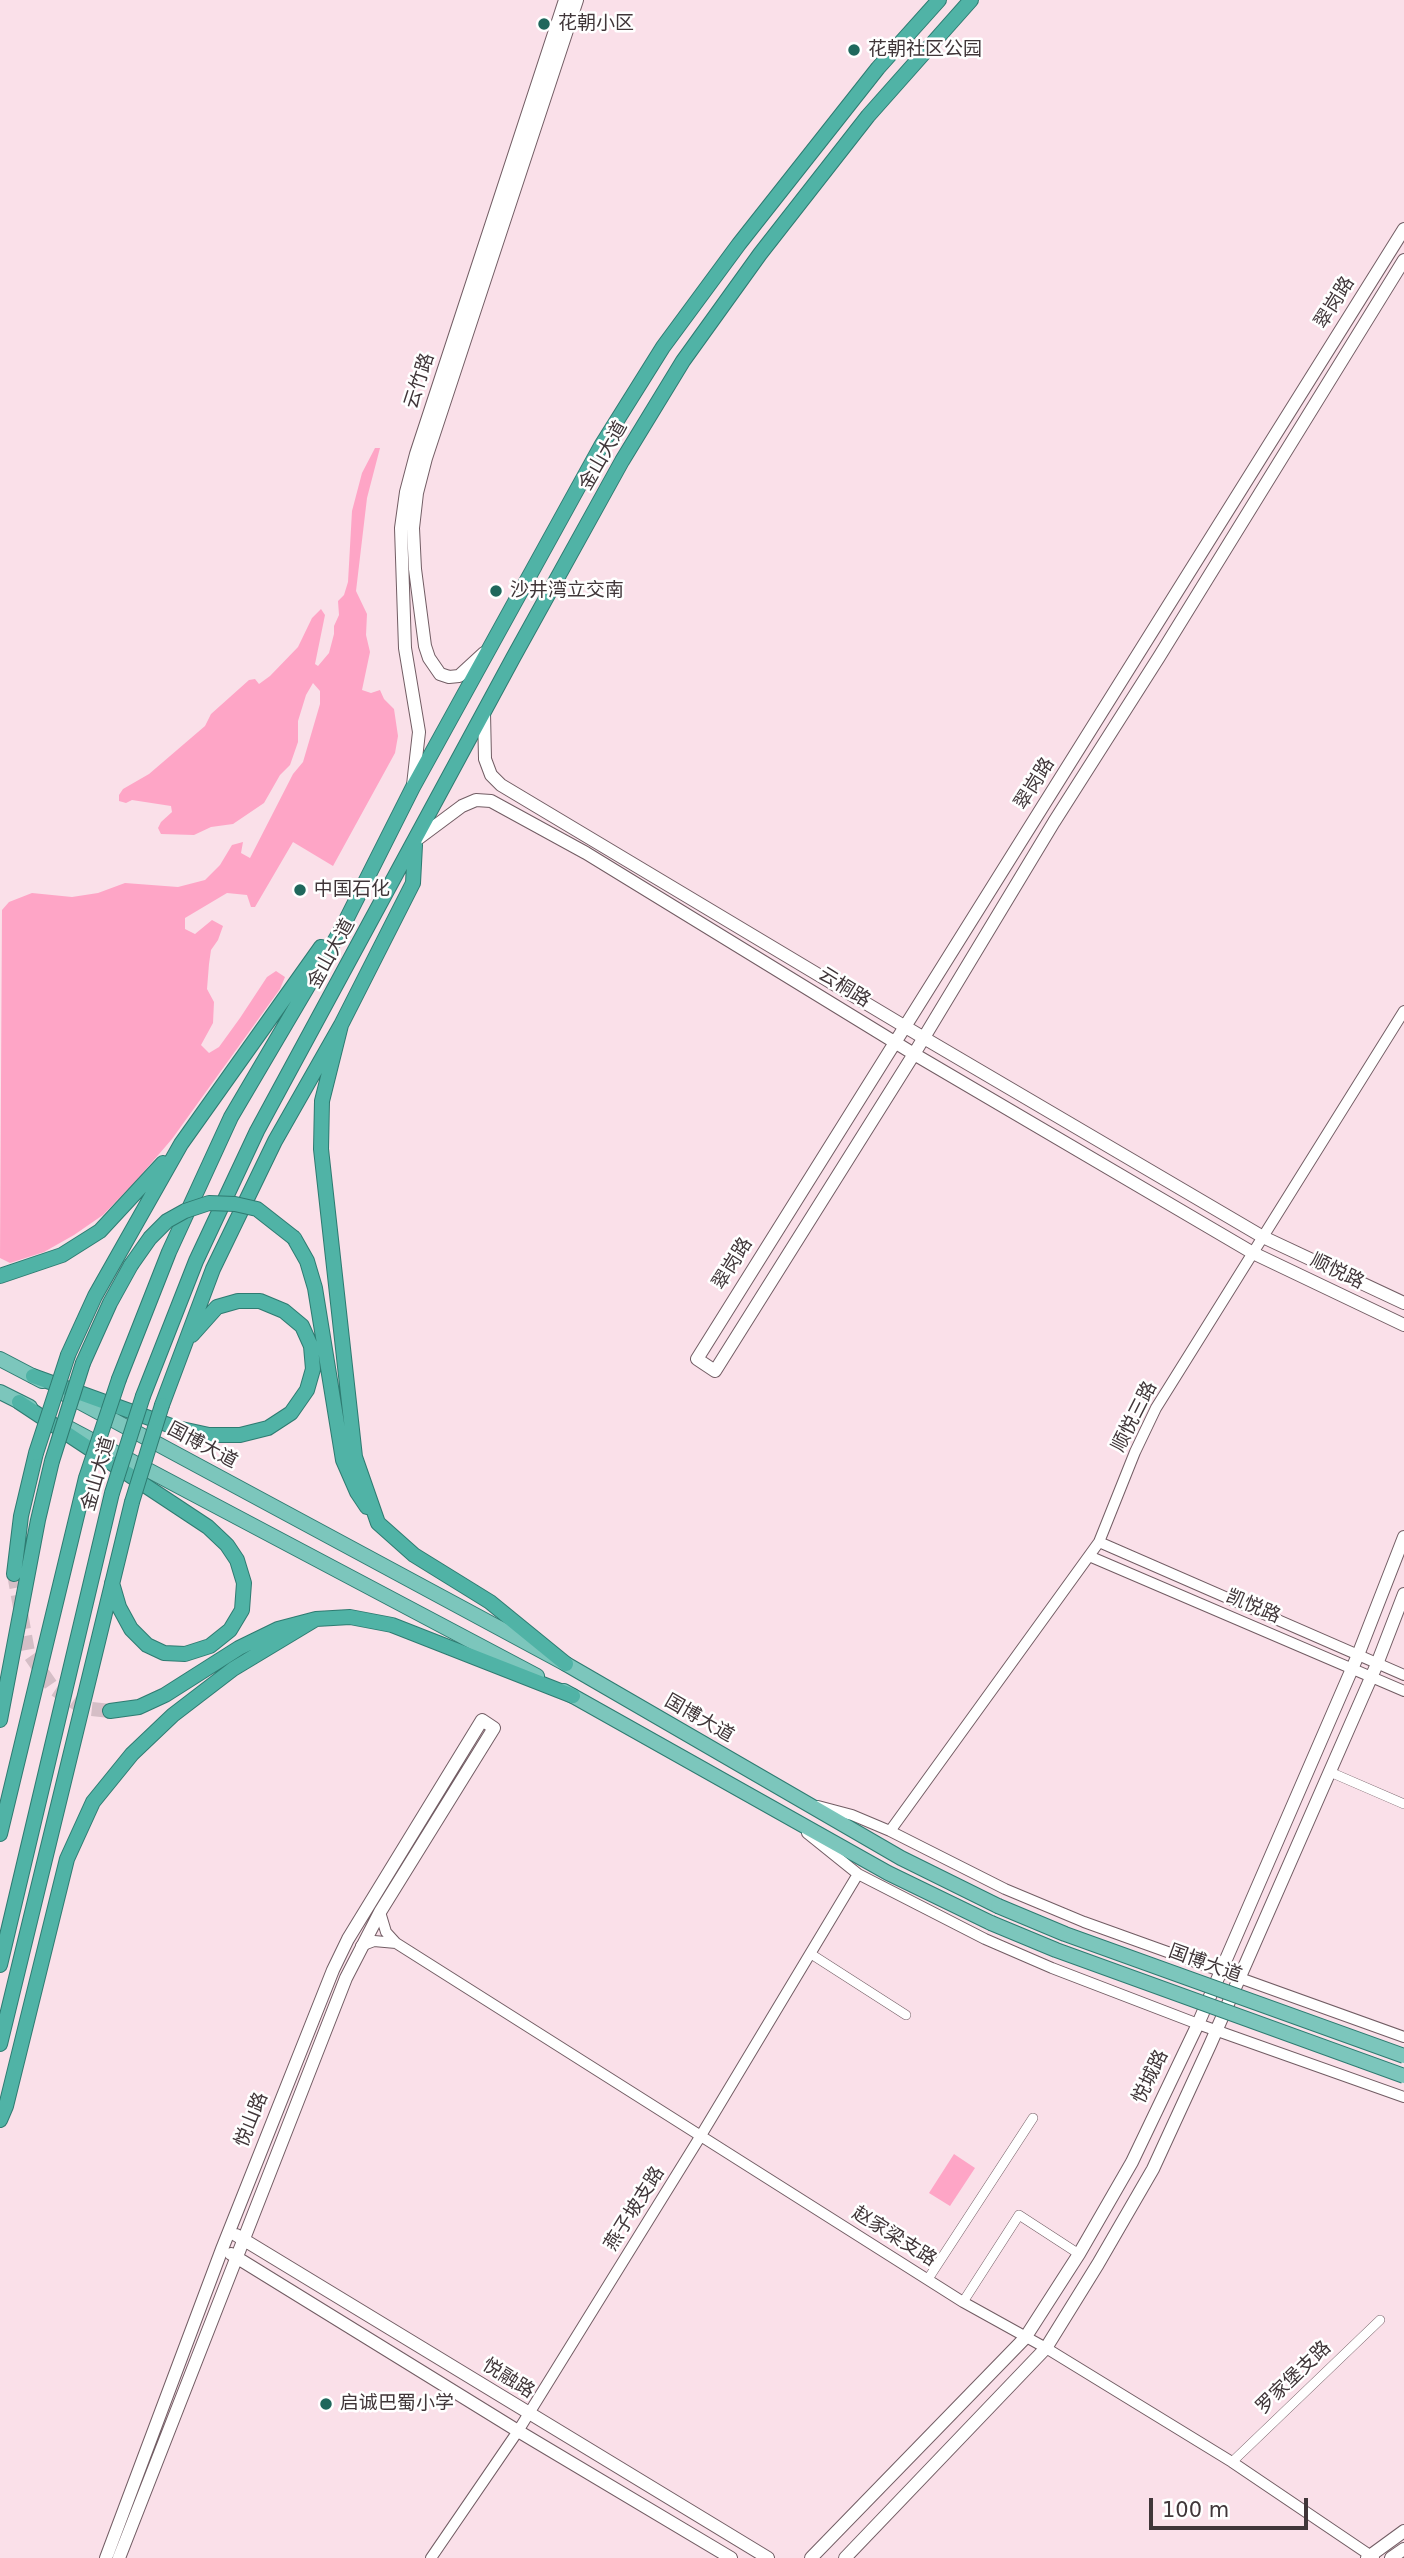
<!DOCTYPE html>
<meta charset="utf-8">
<style>
body{margin:0}
#map{position:relative;width:1404px;height:2558px;overflow:hidden;background:#fae0e9;font-family:"DejaVu Sans",sans-serif}
canvas{display:block}
.scale{position:absolute;left:1149px;top:2498px;width:159px;height:32px;box-sizing:border-box;border:4px solid #403639;border-top:0;padding-left:9px;font-size:21px;line-height:24px;white-space:nowrap;color:#403639;-webkit-text-stroke:5px #fff;paint-order:stroke}
</style>
<div id="map">
<canvas width="1404" height="2558"></canvas>
<div class="scale">100 m</div>
</div>
<script>
const ctx = document.querySelector('canvas').getContext('2d');
ctx.lineJoin = 'round';
function fillPath(path, color) { ctx.fillStyle = color; ctx.fill(path, 'evenodd'); }
const shape = rows => new Path2D(rows.map(r => 'M' + r).join(''));
function trace(path, color, width, dash) { ctx.strokeStyle = color; ctx.lineWidth = width; ctx.lineCap = dash ? 'butt' : 'round'; ctx.setLineDash(dash || []); ctx.stroke(path); }
function write(font, color, halo, rows, align = 'center') {
  ctx.font = font + ' "DejaVu Sans","Noto Sans SC",sans-serif'; ctx.lineWidth = 5; ctx.setLineDash([]); ctx.textBaseline = 'middle'; ctx.strokeStyle = halo; ctx.fillStyle = color; for (const [text, x, y, turn = 0] of rows) {
    ctx.save(); ctx.translate(x, y); ctx.rotate((+turn || 0) * Math.PI / 180); ctx.textAlign = isNaN(turn) ? turn : align; if (halo) ctx.strokeText(text, 0, 0); ctx.fillText(text, 0, 0); ctx.restore();
  }
}
const green = shape([
 [375,448,380,448,367,498,356,591,367,614,366,635,370,652,362,690,371,693,380,690,384,699,394,709,398,736,395,753,333,866,293,842,255,907,251,907,247,895,227,893,185,918,185,929,195,934,212,920,223,926,218,940,211,950,209,964,207,989,214,1002,213,1023,201,1045,209,1053,219,1047,240,1018,267,977,276,971,285,977,280,989,172,1139,135,1182,103,1215,74,1235,44,1252,10,1263,0,1258,2,910,9,902,32,893,72,897,98,893,125,883,178,887,205,880,220,865,232,845,243,842,241,853,250,858,293,774,303,762,320,704,320,691,313,683,306,695,298,721,298,742,290,765,280,775,264,803,233,824,211,827,194,835,161,834,158,828,161,822,172,812,171,806,132,800,126,803,119,801,119,795,123,789,149,774,205,726,211,714,249,680,255,679,259,684,270,676,298,647,312,618,321,609,325,615,315,664,318,666,329,653,334,634,334,626,339,615,338,601,344,595,348,582,352,511,362,473],
 [954,2154,975,2168,950,2206,929,2193]
]);
const trunkTunnel = shape([
 [14,1574,28,1652,53,1688,83,1708,110,1711]
]);
const minor = shape([
 [1330,1772,1404,1804],
 [811,1954,906,2015],
 [928,2279,1033,2118],
 [963,2302,1019,2215,1079,2254],
 [1232,2462,1380,2320]
]);
const tertiary = shape([
 [1099,1542,1404,1675],
 [1089,1556,1404,1691],
 [818,1806,852,1815,890,1831,1005,1889,1084,1922,1404,2037],
 [890,1831,1099,1542,1135,1452,1156,1408,1404,1011],
 [807,1833,858,1874,985,1939,1052,1968,1198,2024,1404,2097],
 [380,1912,386,1932,396,1943,963,2302,1046,2348,1232,2462,1374,2558],
 [361,1946,374,1941,396,1943],
 [431,2558,518,2431,700,2137,858,1874]
]);
const secondary = shape([
 [1404,229,697,1359,715,1371,914,1054,1054,822,1159,657,1404,260],
 [484,653,459,676,449,677,440,674,429,658,425,646,415,569,413,528,417,493,426,458,577,0],
 [484,713,485,759,491,775,501,785,924,1038,1263,1237,1404,1303],
 [413,785,419,732,405,648,401,528,406,492,416,454,565,0],
 [415,841,462,806,476,800,491,801,586,853,914,1054,1253,1253,1404,1325],
 [236,2235,768,2558],
 [231,2254,518,2431,731,2558],
 [106,2558,222,2249,333,1970,348,1939,482,1720,494,1728,380,1912,346,1978,119,2558],
 [811,2558,1025,2338,1079,2254,1132,2162,1198,2024,1358,1655,1404,1537],
 [845,2558,1046,2348,1098,2264,1153,2169,1210,2045,1377,1664,1404,1594],
 [1367,2558,1404,2531],
 [1391,2558,1404,2549]
]);
const primary = shape([
 [0,1359,42,1381],
 [0,1392,30,1407],
 [63,1393,566,1664,901,1858,998,1906],
 [63,1425,537,1676],
 [564,1691,888,1873,991,1923]
]);
const trunk = shape([
 [341,1025,322,1101,321,1149,355,1457,378,1523,414,1555,490,1602,566,1664],
 [294,1238,307,1261,315,1288,343,1460,357,1492,367,1507],
 [0,1276,62,1255,100,1231,163,1163],
 [68,1355,95,1296,181,1144,321,947],
 [83,1363,110,1303,131,1265],
 [33,1376,177,1428,209,1435,240,1435,268,1428,291,1413,307,1390,313,1369,311,1346,302,1326,284,1311,260,1301,238,1301,217,1307,192,1335],
 [119,1379,169,1252,231,1117,341,930,413,787,601,446,663,347,739,244,878,68,939,0],
 [143,1396,196,1261,257,1131,513,658,622,461,683,361,760,254,868,116,971,0],
 [19,1402,208,1527,227,1545,237,1560,244,1583,242,1610,230,1630,210,1646,185,1654,164,1653,147,1645,131,1629,119,1607,112,1583],
 [162,1405,213,1269,275,1141,341,1025,413,883,415,845],
 [14,1574,21,1516,36,1453],
 [110,1711,139,1707,165,1695,239,1648,278,1629,316,1619,350,1617,392,1625,573,1696],
 [0,1720,38,1520,52,1461],
 [0,1834,86,1478],
 [0,1965,112,1493],
 [0,2044,132,1502],
 [0,2120,6,2106,67,1859,93,1802,132,1754,173,1715,233,1669,316,1619]
]);
const primaryBridge = shape([
 [998,1906,1065,1934,1404,2056],
 [991,1923,1056,1950,1404,2076]
]);
const trunkBridge = shape([
 [131,1265,150,1238,167,1221,185,1211,209,1203,235,1204,257,1209,294,1238],
 [36,1453,68,1355],
 [52,1461,83,1363],
 [86,1478,119,1379],
 [112,1493,143,1396],
 [132,1502,162,1405]
]);
const markers = [
 [544,24,7,"#1f675c"],
 [854,50,7,"#1f675c"],
 [496,591,7,"#1f675c"],
 [300,890,7,"#1f675c"],
 [326,2404,7,"#1f675c"]
];
const poiNames = [
 ["花朝小区",558,24],
 ["花朝社区公园",868,50],
 ["沙井湾立交南",510,591],
 ["中国石化",314,890],
 ["启诚巴蜀小学",340,2404]
];
const streetNames = [
 ["翠岗路",1335,303,-58],
 ["云竹路",420,381,-72],
 ["金山大道",604,456,-60],
 ["翠岗路",1035,784,-58],
 ["金山大道",332,954,-61],
 ["云桐路",844,988,32],
 ["翠岗路",733,1264,-58],
 ["顺悦路",1337,1272,26],
 ["顺悦三路",1135,1417,-63],
 ["国博大道",202,1446,28],
 ["金山大道",99,1474,-74],
 ["凯悦路",1253,1607,23],
 ["国博大道",699,1719,30],
 ["国博大道",1205,1964,20],
 ["悦城路",1151,2077,-64],
 ["悦山路",252,2120,-68],
 ["燕子坡支路",635,2209,-58],
 ["赵家梁支路",894,2237,32],
 ["罗家堡支路",1294,2378,-44],
 ["悦融路",508,2379,32]
];
fillPath(green, '#fea5c6');
trace(trunkTunnel, '#d5bec6', 14, [14, 7]);
trace(minor, '#725d64', 10);
trace(tertiary, '#725d64', 12);
trace(secondary, '#725d64', 14);
trace(primary, '#2e7b71', 16);
trace(trunk, '#2e7b71', 16);
trace(minor, '#fff', 9);
trace(tertiary, '#fff', 10);
trace(secondary, '#fff', 12);
trace(primary, '#7cc6bc', 14);
trace(trunk, '#50b3a6', 14);
trace(primaryBridge, '#2e7b71', 16, []);
trace(trunkBridge, '#2e7b71', 16, []);
trace(primaryBridge, '#7cc6bc', 14);
trace(trunkBridge, '#50b3a6', 14);
for (const [x, y, r, color] of markers) { const dot = new Path2D(); dot.arc(x, y, r, 0, 2 * Math.PI); ctx.fillStyle = color; ctx.fill(dot); trace(dot, '#fff', 2.5); }
write('19px', '#403639', '#fff', poiNames, 'left');
write('19px', '#403639', '#fff', streetNames);
</script>
